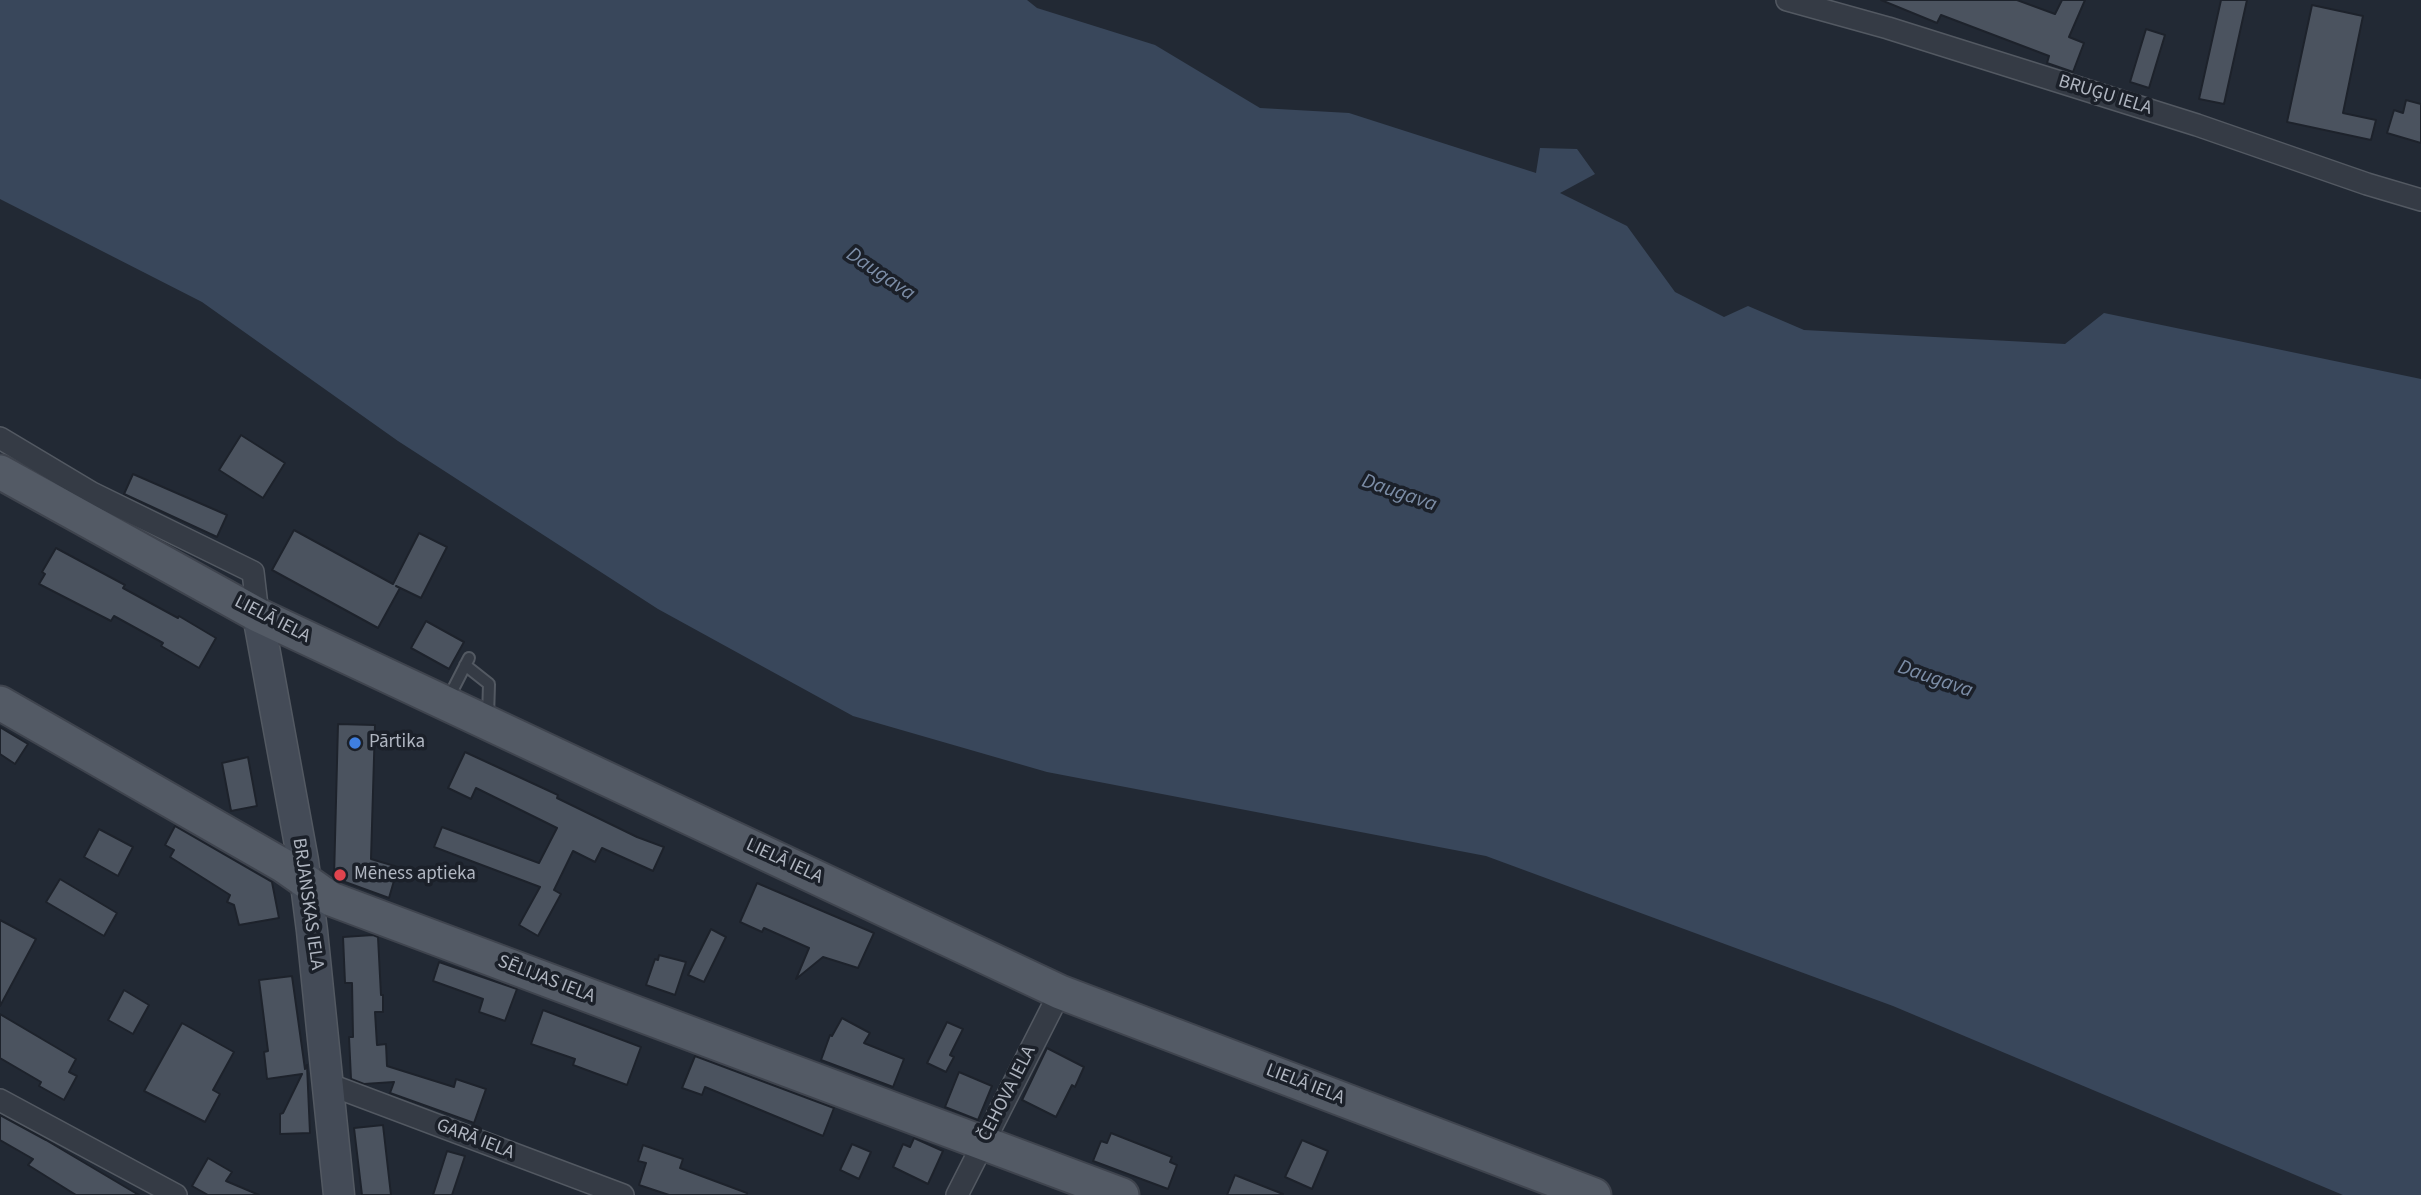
<!DOCTYPE html>
<meta charset="utf-8">
<style>
body{margin:0}
canvas{display:block;background:#222934}
</style>
<canvas width="2421" height="1195"></canvas>
<script>
const ctx = document.querySelector('canvas').getContext('2d');
ctx.lineJoin = 'round';
function fillPath(path, color) { ctx.fillStyle = color; ctx.fill(path, 'evenodd'); }
const shape = rows => new Path2D(rows.map(r => 'M' + r).join(''));
function trace(path, color, width, dash) { ctx.strokeStyle = color; ctx.lineWidth = width; ctx.lineCap = dash ? 'butt' : 'round'; ctx.setLineDash(dash || []); ctx.stroke(path); }
function write(font, color, halo, rows, align = 'center') {
  ctx.font = font + ' "Source Sans 3",sans-serif'; ctx.lineWidth = 7; ctx.setLineDash([]); ctx.textBaseline = 'middle'; ctx.strokeStyle = halo; ctx.fillStyle = color; for (const [text, x, y, turn = 0] of rows) {
    ctx.save(); ctx.translate(x, y); ctx.rotate((+turn || 0) * Math.PI / 180); ctx.textAlign = isNaN(turn) ? turn : align; if (halo) ctx.strokeText(text, 0, 0); ctx.fillText(text, 0, 0); ctx.restore();
  }
}
const water = shape([
 [0,0,1027,0,1037,8,1155,45,1260,108,1349,113,1536,173,1540,148,1577,149,1595,174,1560,193,1627,226,1675,292,1724,317,1748,306,1804,330,2065,344,2104,313,2421,379,2421,1195,2343,1195,1893,1006,1486,856,1047,772,853,716,658,609,398,441,202,302,0,199]
]);
const building = shape([
 [1881,0,2017,0,2055,14,2062,0,2085,0,2069,37,2084,43,2073,72,2047,63,2049,56,1941,15,1937,23,1881,0],
 [2221,0,2247,0,2224,104,2199,99,2221,0],
 [2312,5,2363,16,2343,113,2376,120,2371,140,2287,122,2312,5],
 [2146,29,2165,35,2149,88,2130,82,2146,29],
 [2406,100,2421,104,2421,143,2387,133,2394,110,2403,113,2406,100],
 [241,435,285,463,263,498,219,470,241,435],
 [133,474,227,515,217,537,124,494,133,474],
 [294,530,393,584,419,533,447,547,421,598,396,586,400,588,378,628,272,570,294,530],
 [56,548,125,585,123,588,178,618,179,616,216,638,199,668,161,646,163,643,114,616,111,621,39,584,45,574,42,572,56,548],
 [426,621,464,642,449,669,411,648,426,621],
 [338,724,375,725,371,859,398,867,389,898,334,878,338,724],
 [0,727,28,744,15,764,0,754,0,727],
 [465,752,558,795,557,798,637,837,664,847,653,871,602,848,595,862,573,851,554,890,561,894,538,936,519,925,540,887,434,847,442,827,539,863,557,828,476,788,471,799,448,788,465,752],
 [248,757,257,806,231,811,222,763,248,757],
 [175,826,272,882,279,918,239,925,234,905,227,902,230,895,170,857,174,850,165,845,175,826],
 [99,829,133,847,118,876,84,857,99,829],
 [60,879,117,913,104,936,46,902,60,879],
 [757,883,874,933,858,968,823,957,796,979,809,948,764,928,762,932,740,922,757,883],
 [0,920,36,939,0,1006,0,920],
 [711,929,726,937,704,982,688,975,711,929],
 [373,935,378,937,381,995,383,995,383,1012,375,1012,377,1045,386,1044,387,1066,454,1087,456,1079,486,1089,474,1123,390,1093,394,1082,364,1084,351,1079,349,1037,353,1037,352,983,345,983,343,937,373,935],
 [659,955,686,962,675,995,646,985,655,959,658,960,659,955],
 [439,962,517,989,505,1021,479,1012,483,999,433,981,439,962],
 [292,976,305,1069,307,1065,310,1133,280,1134,280,1114,283,1113,302,1074,267,1079,264,1052,268,1051,259,980,292,976],
 [124,990,149,1005,133,1034,108,1020,124,990],
 [543,1010,641,1047,627,1085,573,1065,575,1059,531,1044,543,1010],
 [0,1014,76,1059,69,1072,77,1076,64,1100,39,1086,41,1082,0,1058,0,1014],
 [842,1018,870,1033,864,1043,904,1059,893,1087,821,1060,830,1035,832,1036,842,1018],
 [947,1022,963,1029,950,1055,954,1057,946,1072,927,1063,947,1022],
 [182,1023,234,1052,213,1090,220,1094,205,1122,144,1091,182,1023],
 [1047,1048,1084,1067,1075,1087,1072,1085,1056,1117,1022,1100,1047,1048],
 [695,1056,834,1108,823,1136,705,1087,702,1095,682,1088,695,1056],
 [959,1072,992,1086,978,1120,945,1107,959,1072],
 [0,1115,46,1140,139,1195,76,1195,28,1165,33,1159,0,1140,0,1115],
 [383,1125,391,1195,362,1195,354,1128,383,1125],
 [1111,1133,1172,1157,1170,1162,1177,1165,1168,1189,1093,1161,1101,1141,1107,1143,1111,1133],
 [914,1138,943,1151,928,1184,893,1167,903,1144,910,1147,914,1138],
 [1302,1140,1328,1151,1312,1189,1285,1177,1302,1140],
 [852,1144,871,1152,859,1179,840,1170,852,1144],
 [643,1145,683,1159,680,1168,747,1193,747,1195,669,1195,639,1185,646,1163,638,1161,643,1145],
 [447,1151,465,1156,452,1195,433,1195,447,1151],
 [208,1158,232,1172,226,1181,259,1195,208,1195,192,1186,208,1158],
 [1235,1175,1283,1194,1283,1195,1227,1195,1235,1175]
]);
const lane = shape([
 [465,665,489,684,488,717],
 [447,701,469,658]
]);
const street = shape([
 [1787,0,1888,28,2197,125,2367,184,2421,200],
 [0,438,92,493,253,572,258,615],
 [328,1084,623,1195],
 [0,1100,176,1195],
 [957,1195,1060,992]
]);
const secondary = shape([
 [258,615,303,861,312,931,339,1195]
]);
const primary = shape([
 [0,472,258,615,1060,992,1594,1195],
 [0,703,284,866,331,899,1122,1195]
]);
const markers = [
 [355,743,7,"#3f7fe0"],
 [340,875,7,"#e0444e"]
];
const streetNames = [
 ["BRUĢU IELA",2105,96,17],
 ["LIELĀ IELA",272,620,27],
 ["LIELĀ IELA",784,862,25],
 ["BRJANSKAS IELA",307,904,82],
 ["SĒLIJAS IELA",546,980,21],
 ["LIELĀ IELA",1305,1085,21],
 ["ČEHOVA IELA",1008,1094,-63],
 ["GARĀ IELA",475,1140,21]
];
const poiNames = [
 ["Pārtika",369,743],
 ["Mēness aptieka",354,875]
];
const waterNames = [
 ["Daugava",880,275,34],
 ["Daugava",1399,494,19],
 ["Daugava",1935,680,19]
];
fillPath(water, '#39475b');
fillPath(building, '#4b535f');
trace(building, '#1d222b', 2);
trace(lane, '#535962', 14);
trace(street, '#535962', 24);
trace(secondary, '#535962', 33);
trace(primary, '#3f444e', 37);
trace(lane, '#353b45', 10);
trace(street, '#353b45', 21);
trace(secondary, '#444b57', 30);
trace(primary, '#535a65', 33);
for (const [x, y, r, color] of markers) { const dot = new Path2D(); dot.arc(x, y, r, 0, 2 * Math.PI); ctx.fillStyle = color; ctx.fill(dot); trace(dot, '#1b2029', 2.5); }
write('19px', '#b0b6c1', '#1b2029', streetNames);
write('19px', '#b0b6c1', '#1b2029', poiNames, 'left');
write('italic 21px', '#7c8da6', '#1b2029', waterNames);
</script>
